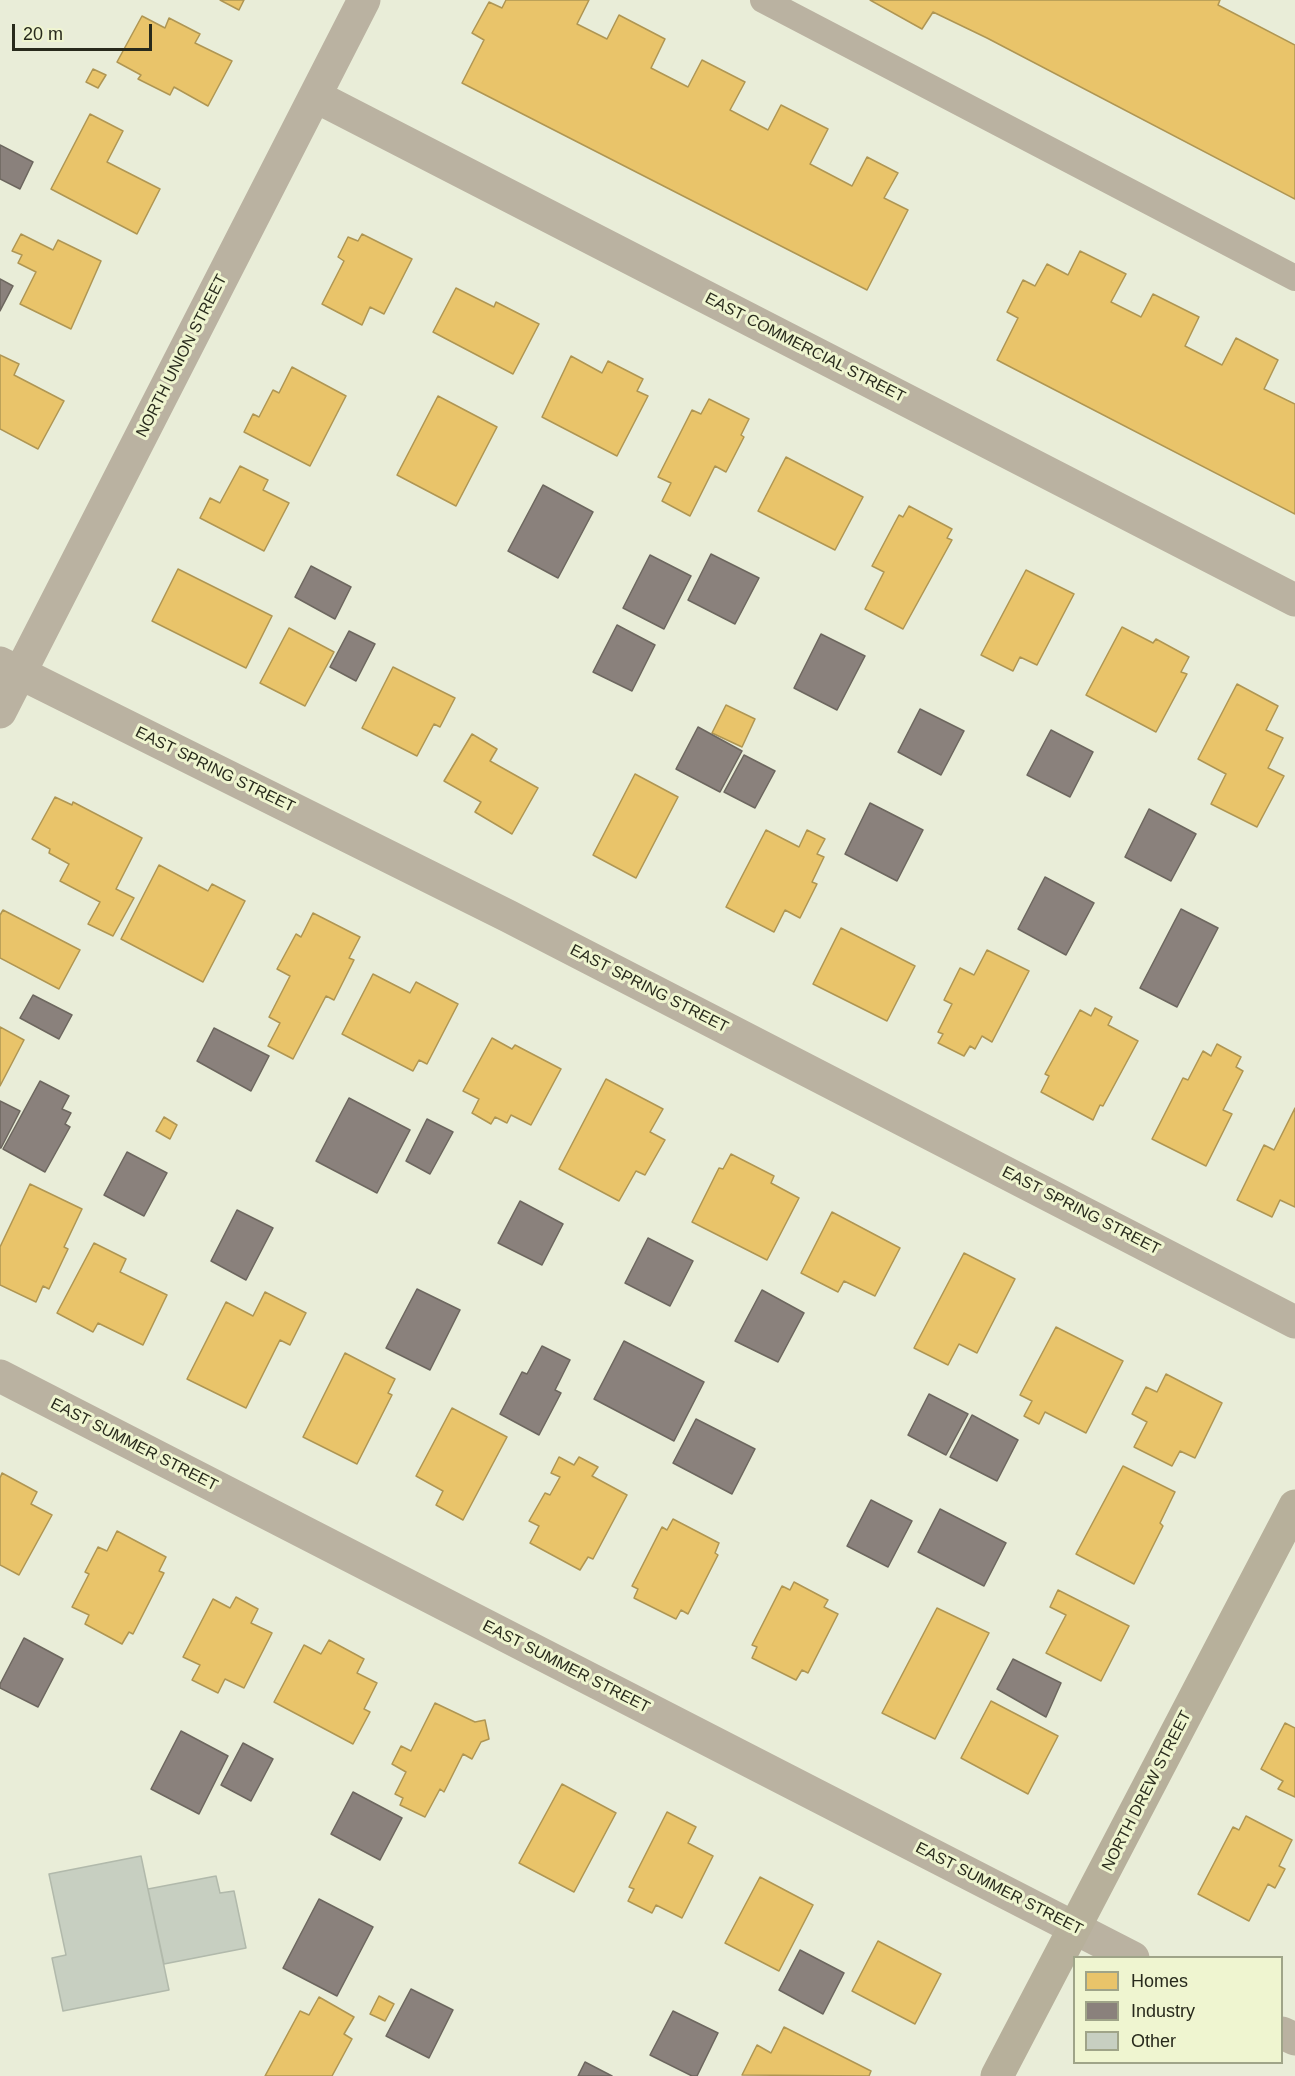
<!DOCTYPE html>
<style>
body{margin:0}
#map{position:relative;width:1295px;height:2076px;overflow:hidden;background:#e9edd8;font-family:Arial,sans-serif}
canvas{display:block}
.legend{position:absolute;left:1073px;top:1956px;width:210px;height:108px;box-sizing:border-box;background:#eff5d0;border:2px solid #9fa488;margin:0;padding:8px 10px;list-style:none;font-size:18px;color:#282a1c}
.legend li{display:flex;align-items:center;gap:12px;height:30px}
.legend b{width:30px;border:2px solid #9fa488}
.scale{position:absolute;left:12px;top:24px;width:140px;height:27px;box-sizing:border-box;border:3px solid #282a1c;border-top:0;padding-left:8px;font-size:18px;line-height:21px;white-space:nowrap;color:#282a1c;-webkit-text-stroke:4px #eff5d0;paint-order:stroke}
</style>
<div id="map">
<canvas width="1295" height="2076"></canvas>
<ul class="legend">
<li><b style="height:16px;background:#e9c46a"></b>Homes</li>
<li><b style="height:16px;background:#8a817c"></b>Industry</li>
<li><b style="height:16px;background:#c7cfc1"></b>Other</li>
</ul>
<div class="scale">20 m</div>
</div>
<script>
const ctx = document.querySelector('canvas').getContext('2d');
ctx.lineJoin = 'round';
function fillPath(path, color) { ctx.fillStyle = color; ctx.fill(path, 'evenodd'); }
const shape = rows => new Path2D(rows.map(r => 'M' + r).join(''));
function trace(path, color, width, dash) { ctx.strokeStyle = color; ctx.lineWidth = width; ctx.lineCap = dash ? 'butt' : 'round'; ctx.setLineDash(dash || []); ctx.stroke(path); }
function write(font, color, halo, rows, align = 'center') {
  ctx.font = font + ' Arial,sans-serif'; ctx.lineWidth = 6; ctx.setLineDash([]); ctx.textBaseline = 'middle'; ctx.strokeStyle = halo; ctx.fillStyle = color; for (const [text, x, y, turn = 0] of rows) {
    ctx.save(); ctx.translate(x, y); ctx.rotate((+turn || 0) * Math.PI / 180); ctx.textAlign = isNaN(turn) ? turn : align; if (halo) ctx.strokeText(text, 0, 0); ctx.fillText(text, 0, 0); ctx.restore();
  }
}
const homes = shape([
 [220,0,244,0,239,10,220,0],
 [506,0,589,0,577,24,607,39,619,15,665,39,651,68,688,87,702,60,745,82,730,110,768,130,781,105,828,129,810,164,852,186,867,157,898,173,884,198,908,210,867,290,462,83,484,40,472,33,489,2,502,8,506,0],
 [870,0,1220,0,1218,5,1295,45,1295,199,987,38,933,12,922,29,870,0],
 [142,16,165,28,169,18,200,34,195,43,232,61,208,106,174,87,170,95,138,79,141,75,117,62,142,16],
 [93,69,106,75,98,88,86,82,93,69],
 [90,114,123,131,107,162,160,189,137,234,51,189,90,114],
 [21,234,53,250,58,240,101,261,71,329,20,304,36,272,18,263,22,255,12,251,21,234],
 [362,234,412,259,384,314,370,307,362,325,322,304,344,261,338,257,348,237,358,241,362,234],
 [1080,251,1126,274,1111,302,1141,317,1153,294,1199,317,1185,346,1222,365,1236,338,1278,360,1264,389,1295,404,1295,514,997,360,1018,318,1007,312,1023,280,1035,286,1047,264,1068,275,1080,251],
 [456,288,494,307,496,302,539,324,513,374,433,332,456,288],
 [0,355,19,364,14,375,64,401,38,449,0,429,0,355],
 [571,356,602,373,608,361,643,379,637,391,648,396,617,456,542,417,571,356],
 [292,367,346,396,310,466,244,432,253,414,259,417,273,390,279,393,292,367],
 [438,396,497,427,456,506,397,475,438,396],
 [709,399,749,419,741,435,744,437,726,472,715,466,690,516,662,501,671,483,658,477,692,410,701,414,709,399],
 [786,457,863,497,835,550,758,511,786,457],
 [240,466,268,480,263,490,289,503,264,551,200,518,210,498,220,503,240,466],
 [909,506,952,529,947,538,952,540,903,629,865,609,884,572,872,566,899,515,903,517,909,506],
 [178,569,272,616,246,668,152,621,178,569],
 [1026,570,1074,594,1037,665,1020,657,1013,671,981,655,1026,570],
 [1122,627,1153,643,1156,639,1189,657,1181,672,1187,674,1156,732,1086,695,1122,627],
 [289,628,334,652,305,706,260,683,289,628],
 [393,667,455,698,440,727,434,724,417,756,362,728,393,667],
 [1237,684,1278,706,1266,730,1283,738,1268,768,1284,776,1257,827,1211,804,1226,774,1198,759,1237,684],
 [726,705,755,719,742,747,712,733,726,705],
 [472,734,497,749,490,761,538,788,512,834,475,812,481,802,444,781,472,734],
 [635,774,678,797,636,878,593,855,635,774],
 [55,797,72,805,73,802,142,838,116,889,134,898,113,936,88,924,100,902,60,881,69,864,49,853,50,849,32,839,55,797],
 [766,830,799,847,807,830,825,839,817,854,824,857,812,882,817,884,800,918,785,910,774,932,726,907,766,830],
 [159,865,208,891,212,884,245,901,203,982,121,939,159,865],
 [3,910,80,950,59,989,0,958,0,915,3,910],
 [313,913,360,937,349,958,354,960,334,1000,326,996,293,1059,268,1046,280,1023,269,1017,290,976,277,969,296,934,301,937,313,913],
 [841,928,915,966,887,1021,813,984,841,928],
 [987,950,1029,971,992,1042,982,1036,975,1049,970,1046,964,1056,938,1043,943,1034,938,1032,952,1004,944,1000,960,968,974,975,987,950],
 [373,974,410,993,416,982,458,1004,427,1064,419,1060,413,1071,342,1034,373,974],
 [1095,1008,1112,1017,1108,1025,1138,1041,1103,1106,1100,1105,1093,1120,1041,1092,1049,1076,1045,1074,1080,1010,1091,1016,1095,1008],
 [0,1027,24,1040,0,1086,0,1027],
 [492,1038,512,1049,515,1045,561,1069,531,1125,511,1115,507,1123,495,1117,491,1124,472,1113,479,1099,463,1091,492,1038],
 [1217,1044,1241,1057,1236,1067,1243,1071,1223,1110,1232,1114,1206,1166,1152,1139,1183,1078,1188,1080,1203,1051,1211,1056,1217,1044],
 [606,1079,663,1109,650,1132,665,1140,645,1175,636,1171,619,1201,559,1169,606,1079],
 [1295,1108,1295,1207,1280,1200,1272,1217,1237,1200,1264,1145,1274,1150,1295,1108],
 [164,1117,177,1125,170,1139,156,1131,164,1117],
 [731,1154,774,1176,771,1183,799,1198,767,1260,692,1222,719,1168,723,1169,731,1154],
 [30,1184,82,1209,64,1247,68,1249,49,1289,43,1286,36,1302,0,1285,0,1247,30,1184],
 [832,1212,900,1248,875,1296,844,1281,838,1292,801,1273,832,1212],
 [94,1243,126,1259,120,1272,167,1295,143,1345,98,1323,93,1332,57,1313,94,1243],
 [964,1253,1015,1279,977,1353,959,1344,948,1365,914,1348,964,1253],
 [265,1292,306,1313,290,1345,280,1340,246,1408,187,1379,226,1302,253,1316,265,1292],
 [1056,1327,1123,1361,1086,1433,1045,1412,1039,1424,1024,1416,1032,1401,1020,1395,1056,1327],
 [345,1353,395,1379,388,1393,392,1395,357,1464,303,1437,345,1353],
 [1166,1374,1222,1403,1195,1458,1180,1451,1172,1466,1134,1447,1147,1422,1132,1414,1146,1387,1157,1392,1166,1374],
 [452,1408,507,1437,463,1520,436,1505,443,1491,416,1476,452,1408],
 [559,1457,574,1465,579,1457,598,1467,592,1476,627,1495,593,1559,588,1557,580,1570,530,1543,539,1526,529,1521,545,1493,550,1495,560,1477,551,1473,559,1457],
 [1123,1466,1175,1492,1160,1523,1163,1526,1134,1584,1076,1554,1123,1466],
 [2,1473,37,1492,31,1504,52,1515,19,1575,0,1565,0,1478,2,1473],
 [673,1519,719,1543,715,1553,718,1555,688,1614,681,1610,676,1619,634,1598,638,1589,632,1586,662,1527,667,1530,673,1519],
 [117,1531,166,1557,159,1571,164,1573,133,1634,129,1632,122,1644,85,1624,89,1615,72,1607,89,1574,85,1572,98,1547,107,1551,117,1531],
 [794,1582,828,1600,824,1607,838,1614,808,1673,802,1670,796,1680,752,1658,757,1647,752,1645,782,1586,790,1590,794,1582],
 [1058,1590,1129,1626,1101,1681,1046,1653,1066,1615,1050,1607,1058,1590],
 [236,1597,258,1609,251,1623,272,1633,244,1688,225,1679,218,1693,192,1680,200,1665,183,1657,213,1599,230,1608,236,1597],
 [937,1608,989,1633,935,1739,882,1713,937,1608],
 [329,1640,364,1659,357,1673,377,1683,364,1709,370,1712,353,1744,274,1702,304,1645,321,1654,329,1640],
 [991,1701,1058,1736,1028,1794,961,1758,991,1701],
 [435,1703,475,1722,485,1720,489,1739,481,1742,472,1759,463,1754,444,1792,440,1789,425,1817,400,1805,403,1798,395,1794,406,1772,392,1764,401,1746,411,1751,435,1703],
 [1285,1723,1295,1728,1295,1797,1278,1789,1283,1781,1261,1769,1285,1723],
 [562,1784,616,1813,574,1892,519,1863,562,1784],
 [667,1812,696,1827,688,1843,713,1856,682,1918,656,1905,652,1913,628,1901,634,1889,629,1887,667,1812],
 [1246,1816,1292,1840,1279,1866,1285,1869,1275,1888,1268,1884,1249,1921,1198,1894,1233,1827,1239,1830,1246,1816],
 [760,1877,813,1905,779,1971,725,1943,760,1877],
 [878,1941,941,1974,915,2024,852,1991,878,1941],
 [379,1996,394,2004,385,2021,370,2014,379,1996],
 [319,1997,354,2017,344,2034,352,2039,332,2076,265,2076,300,2011,309,2015,319,1997],
 [784,2027,871,2071,869,2076,742,2075,757,2045,771,2053,784,2027]
]);
const industry = shape([
 [0,145,33,162,20,189,0,179,0,145],
 [0,279,13,286,0,311,0,279],
 [543,485,593,512,558,578,508,551,543,485],
 [711,554,759,578,735,624,688,600,711,554],
 [650,555,691,576,664,629,623,608,650,555],
 [311,566,351,587,335,619,295,597,311,566],
 [617,625,655,645,632,691,593,672,617,625],
 [349,631,375,644,356,681,330,667,349,631],
 [821,634,865,656,837,710,794,688,821,634],
 [920,709,964,731,941,775,898,752,920,709],
 [698,727,742,751,720,792,676,769,698,727],
 [1051,730,1093,752,1070,797,1027,775,1051,730],
 [744,755,775,771,755,808,724,792,744,755],
 [870,803,923,830,897,881,845,854,870,803],
 [1149,809,1196,834,1171,881,1125,857,1149,809],
 [1045,877,1094,903,1066,955,1018,929,1045,877],
 [1181,909,1218,928,1177,1007,1140,988,1181,909],
 [33,995,72,1015,59,1039,20,1018,33,995],
 [214,1028,269,1056,251,1091,197,1061,214,1028],
 [40,1081,69,1096,62,1109,71,1113,65,1124,70,1127,45,1172,3,1149,40,1081],
 [349,1098,410,1130,377,1193,316,1161,349,1098],
 [0,1101,20,1111,1,1148,0,1148,0,1101],
 [427,1119,453,1132,430,1174,406,1161,427,1119],
 [127,1152,167,1173,144,1216,104,1195,127,1152],
 [520,1201,563,1224,542,1265,498,1243,520,1201],
 [237,1210,273,1228,246,1280,211,1261,237,1210],
 [648,1238,693,1261,670,1306,625,1283,648,1238],
 [417,1289,460,1310,430,1370,386,1348,417,1289],
 [762,1290,804,1313,778,1362,735,1341,762,1290],
 [624,1341,704,1382,674,1441,594,1399,624,1341],
 [542,1346,570,1360,555,1390,561,1393,539,1435,500,1414,522,1372,527,1374,542,1346],
 [929,1394,968,1414,946,1455,908,1435,929,1394],
 [972,1415,1018,1440,997,1481,950,1457,972,1415],
 [696,1419,755,1449,732,1494,673,1463,696,1419],
 [871,1500,912,1521,888,1567,847,1546,871,1500],
 [940,1509,1006,1543,984,1586,918,1552,940,1509],
 [24,1638,63,1659,38,1707,0,1688,0,1684,24,1638],
 [1013,1659,1061,1683,1046,1717,997,1689,1013,1659],
 [181,1731,228,1756,199,1814,151,1789,181,1731],
 [243,1743,273,1759,251,1801,221,1785,243,1743],
 [353,1792,402,1818,380,1860,331,1834,353,1792],
 [319,1899,373,1927,337,1996,283,1968,319,1899],
 [800,1950,844,1973,823,2014,779,1990,800,1950],
 [411,1989,453,2010,429,2058,386,2036,411,1989],
 [673,2011,718,2033,697,2076,692,2076,650,2055,673,2011],
 [585,2062,612,2076,578,2076,585,2062]
]);
const building = shape([
 [141,1856,169,1990,63,2011,52,1958,66,1955,49,1874,141,1856],
 [216,1876,220,1893,234,1891,246,1948,164,1964,148,1889,216,1876]
]);
const lane = shape([
 [763,0,1295,278]
]);
const street = shape([
 [315,96,1295,600],
 [0,663,508,916,1295,1322],
 [0,712,364,0],
 [0,1376,1133,1958],
 [1282,2033,1295,2039]
]);
const secondary = shape([
 [997,2076,1295,1506]
]);
const streetNames = [
 ["EAST COMMERCIAL STREET",805,348,27],
 ["NORTH UNION STREET",182,356,-63],
 ["EAST SPRING STREET",215,770,26],
 ["EAST SPRING STREET",649,989,27],
 ["EAST SPRING STREET",1081,1211,27],
 ["EAST SUMMER STREET",134,1445,27],
 ["EAST SUMMER STREET",566,1667,27],
 ["NORTH DREW STREET",1147,1791,-63],
 ["EAST SUMMER STREET",999,1889,27]
];
fillPath(homes, '#e9c46a');
trace(homes, '#af9653', 1.5);
fillPath(industry, '#8a817c');
trace(industry, '#6d675f', 1.5);
fillPath(building, '#c7cfc1');
trace(building, '#b1b9ab', 1.5);
trace(lane, '#bab2a1', 26);
trace(street, '#bab2a1', 33);
trace(secondary, '#b7b09b', 33);
write('16px', '#282a1c', '#eff5d0', streetNames);
</script>
